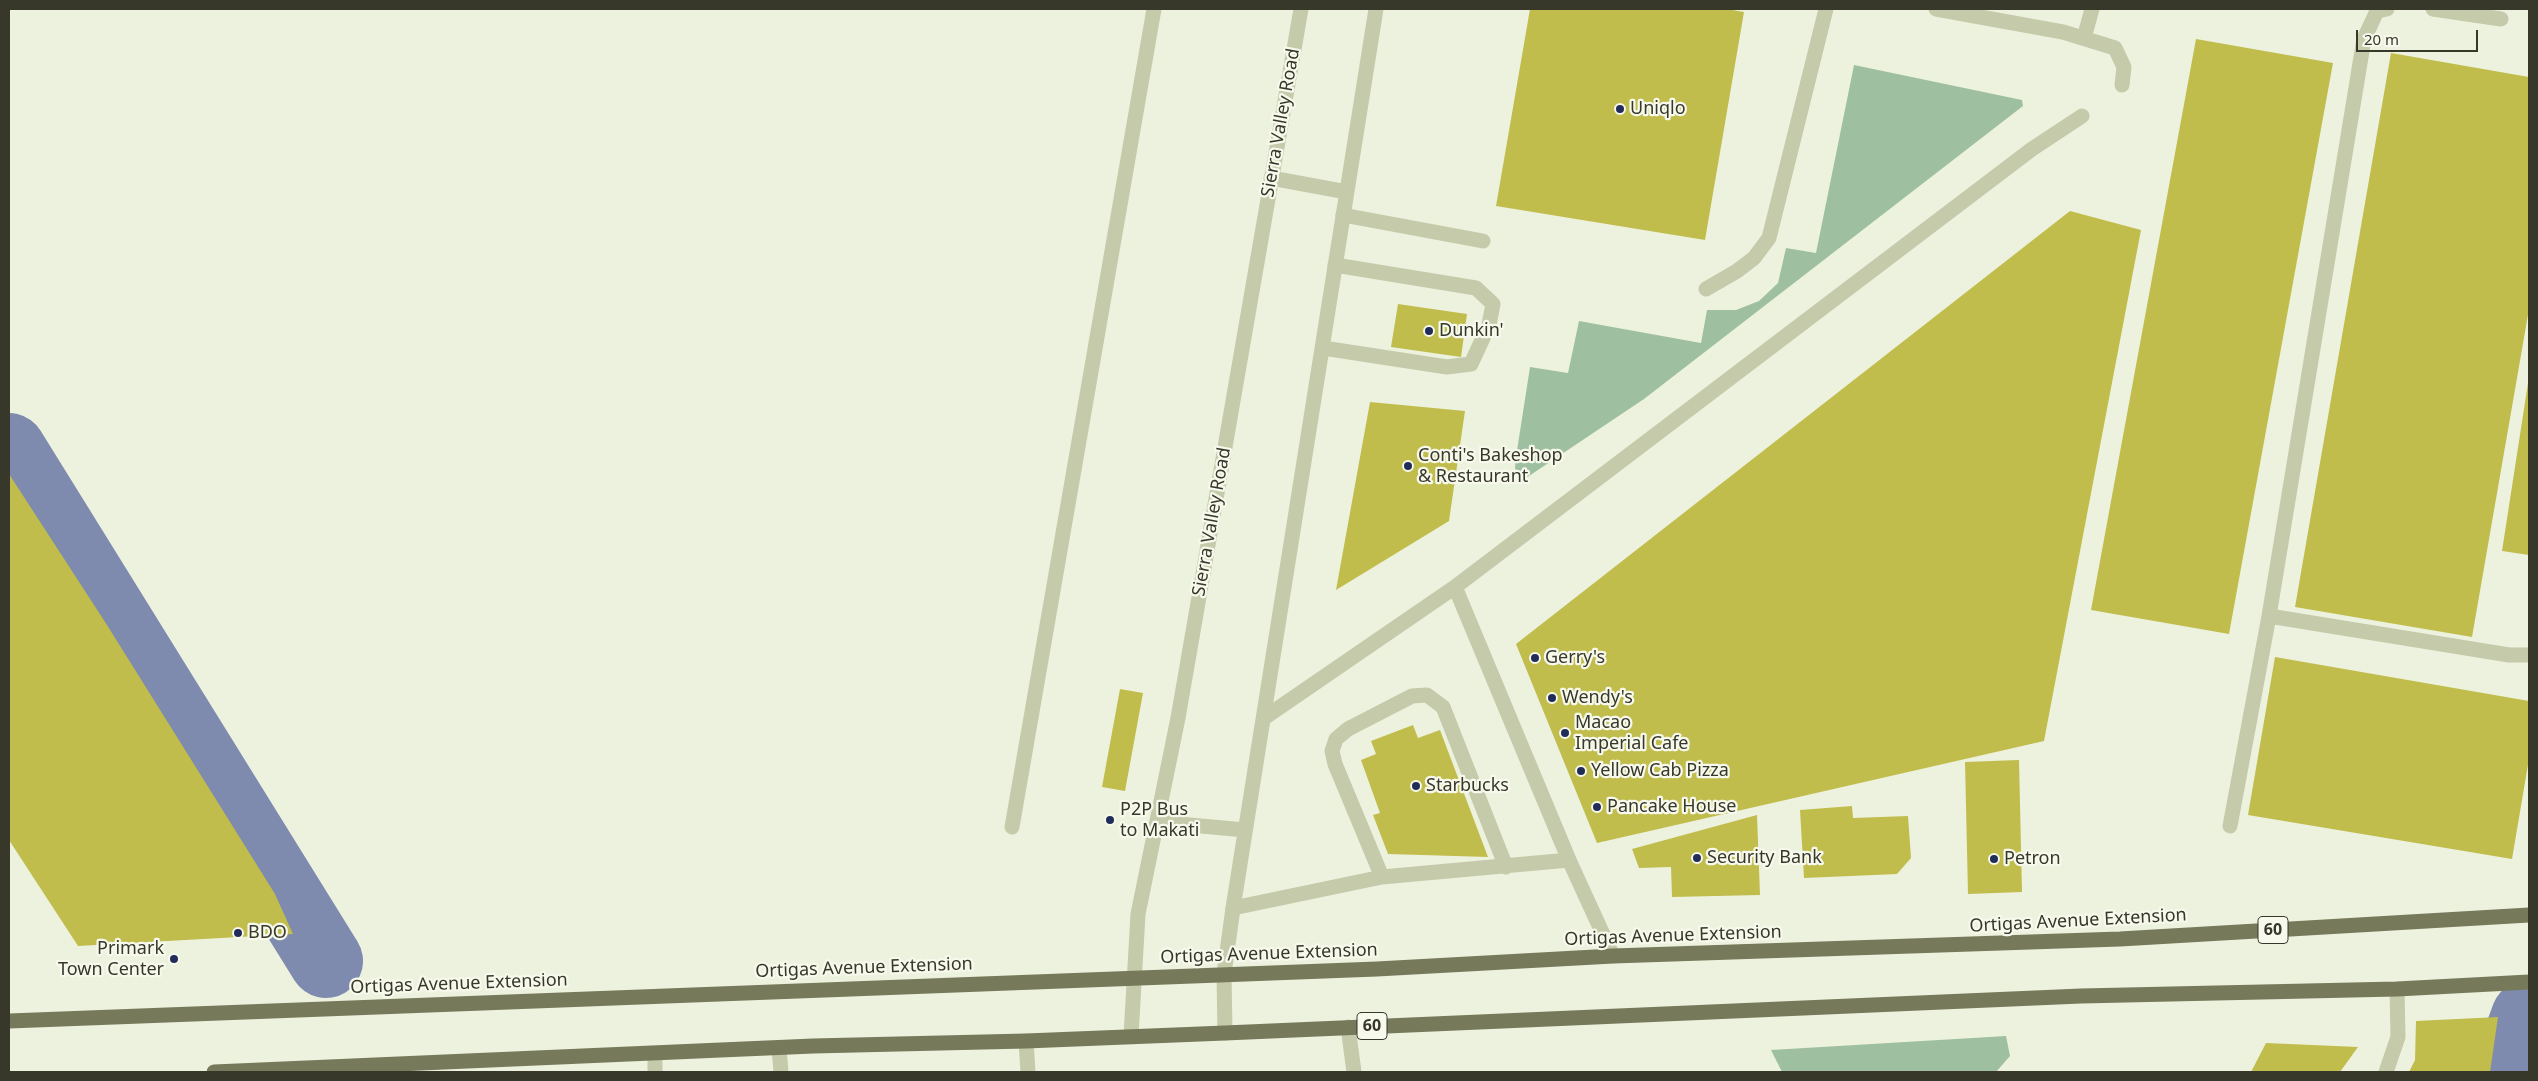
<!DOCTYPE html>
<style>
body{margin:0}
#map{position:relative;width:2538px;height:1081px;overflow:hidden;background:#edf2de;font-family:"Noto Sans",sans-serif}
canvas{display:block}
.frame{position:absolute;inset:0;border:10px solid #37372a;pointer-events:none}
.scale{position:absolute;left:2356px;top:30px;width:122px;height:22px;box-sizing:border-box;border:2px solid #37372a;border-top:0;padding-left:6px;font-size:15px;line-height:18px;white-space:nowrap;color:#37372a;-webkit-text-stroke:4px #f6f9eb;paint-order:stroke}
</style>
<div id="map">
<canvas width="2538" height="1081"></canvas>
<div class="frame"></div>
<div class="scale">20 m</div>
</div>
<script>
const ctx = document.querySelector('canvas').getContext('2d');
ctx.lineJoin = 'round';
function fillPath(path, color) { ctx.fillStyle = color; ctx.fill(path, 'evenodd'); }
const shape = rows => new Path2D(rows.map(r => 'M' + r).join(''));
function trace(path, color, width, dash) { ctx.strokeStyle = color; ctx.lineWidth = width; ctx.lineCap = dash ? 'butt' : 'round'; ctx.setLineDash(dash || []); ctx.stroke(path); }
function write(font, color, halo, rows, align = 'center') {
  ctx.font = font + ' "Noto Sans",sans-serif'; ctx.lineWidth = 4.5; ctx.setLineDash([]); ctx.textBaseline = 'middle'; ctx.strokeStyle = halo; ctx.fillStyle = color; for (const [text, x, y, turn = 0] of rows) {
    ctx.save(); ctx.translate(x, y); ctx.rotate((+turn || 0) * Math.PI / 180); ctx.textAlign = isNaN(turn) ? turn : align; if (halo) ctx.strokeText(text, 0, 0); ctx.fillText(text, 0, 0); ctx.restore();
  }
}
const green = shape([
 [1854,65,2022,100,2023,106,1644,399,1520,482,1515,468,1516,457,1530,367,1568,373,1579,321,1701,343,1707,310,1736,310,1759,301,1778,283,1786,248,1816,253],
 [2006,1036,2010,1056,1996,1072,1782,1072,1771,1050]
]);
const river = shape([
 [9,450,326,961],
 [2508,1072,2528,1017]
]);
const building = shape([
 [1530,9,1727,9,1744,12,1705,240,1496,206],
 [2196,39,2333,63,2229,634,2091,610],
 [2391,53,2529,77,2529,309,2472,637,2295,607],
 [2070,211,2141,230,2044,741,1597,843,1516,644],
 [1398,304,1467,314,1461,357,1391,347],
 [2528,383,2529,383,2529,555,2502,551],
 [1370,402,1465,411,1449,521,1336,590],
 [9,474,107,625,275,894,293,934,78,946,9,840],
 [2275,657,2529,701,2529,759,2512,859,2248,815],
 [1120,689,1143,693,1125,791,1102,787],
 [1413,725,1418,738,1440,730,1488,857,1388,854,1373,815,1380,813,1361,760,1376,754,1371,741],
 [2019,760,2022,892,1968,894,1965,762],
 [1852,806,1853,818,1908,816,1911,858,1897,874,1804,878,1800,810],
 [1757,815,1760,895,1672,897,1671,867,1639,868,1632,849],
 [2498,1017,2490,1072,2409,1072,2415,1060,2416,1021],
 [2266,1043,2358,1047,2340,1072,2251,1072]
]);
const lane = shape([
 [1936,9,2063,32,2115,48,2124,67,2122,85],
 [2433,9,2501,19],
 [2084,38,2092,9],
 [1343,215,1483,241],
 [1706,289,1737,271,1754,258,1769,238,1826,9],
 [1323,348,1447,367,1471,364,1489,325,1493,304,1476,288,1335,265],
 [1455,587,1569,860,1613,956],
 [2269,616,2509,655,2529,655],
 [1264,718,1455,587,2032,149,2082,116],
 [2230,826,2269,616,2364,39,2377,11,2387,9],
 [1012,827,1154,9],
 [1382,877,1335,764,1332,751,1336,739,1348,729,1412,696,1427,695,1443,707,1506,867],
 [1233,908,1382,877,1569,860],
 [779,1048,781,1072],
 [655,1054,655,1072],
 [2386,1072,2398,1037,2397,989]
]);
const street = shape([
 [1271,178,1347,192],
 [1157,822,1245,830],
 [1348,1027,1354,1072],
 [1225,1033,1224,974,1233,908,1376,9],
 [1131,1036,1138,914,1178,718,1301,9],
 [1026,1041,1028,1072]
]);
const primary = shape([
 [9,1021,1377,969,1613,956,2120,939,2529,915],
 [214,1072,813,1046,1026,1041,1225,1033,2081,996,2397,989,2529,982]
]);
const markers = [
 [1620,109,5,"#212c58"],
 [1429,331,5,"#212c58"],
 [1408,466,5,"#212c58"],
 [1535,658,5,"#212c58"],
 [1552,698,5,"#212c58"],
 [1565,733,5,"#212c58"],
 [1581,771,5,"#212c58"],
 [1416,786,5,"#212c58"],
 [1597,807,5,"#212c58"],
 [1110,820,5,"#212c58"],
 [1697,858,5,"#212c58"],
 [1994,859,5,"#212c58"],
 [238,933,5,"#212c58"],
 [174,959,5,"#212c58"]
];
const shields = [
 [2273,930,30],
 [1372,1026,30]
];
const shieldNames = [
 ["60",2273,930],
 ["60",1372,1026]
];
const poiNames = [
 ["Uniqlo",1630,109],
 ["Dunkin'",1439,331],
 ["Conti's Bakeshop",1418,456],
 ["& Restaurant",1418,477],
 ["Gerry's",1545,658],
 ["Wendy's",1562,698],
 ["Macao",1575,723],
 ["Imperial Cafe",1575,744],
 ["Yellow Cab Pizza",1591,771],
 ["Starbucks",1426,786],
 ["Pancake House",1607,807],
 ["P2P Bus",1120,810],
 ["to Makati",1120,831],
 ["Security Bank",1707,858],
 ["Petron",2004,859],
 ["BDO",248,933],
 ["Primark",164,949,"right"],
 ["Town Center",164,970,"right"]
];
const streetNames = [
 ["Sierra Valley Road",1281,123,-80],
 ["Sierra Valley Road",1212,522,-80],
 ["Ortigas Avenue Extension",2078,921,-3],
 ["Ortigas Avenue Extension",1673,936,-2],
 ["Ortigas Avenue Extension",1269,954,-2],
 ["Ortigas Avenue Extension",864,968,-2],
 ["Ortigas Avenue Extension",459,984,-2]
];
fillPath(green, '#9fc0a0');
trace(river, '#7e8aae', 74);
fillPath(building, '#c1bd4d');
trace(lane, '#c4caaa', 15);
trace(street, '#c4caaa', 15);
trace(primary, '#77795b', 15);
for (const [x, y, r, color] of markers) { const dot = new Path2D(); dot.arc(x, y, r, 0, 2 * Math.PI); ctx.fillStyle = color; ctx.fill(dot); trace(dot, '#f6f9eb', 2); }
for (const [x, y, w] of shields) { const box = new Path2D(); box.roundRect(x - w / 2, y - 13.5, w, 27, 4); ctx.fillStyle = '#f6f9eb'; ctx.fill(box); trace(box, '#37372a', 1); }
write('bold 16px', '#37372a', null, shieldNames);
write('18px', '#37372a', '#f6f9eb', poiNames, 'left');
write('18px', '#37372a', '#f6f9eb', streetNames);
</script>
